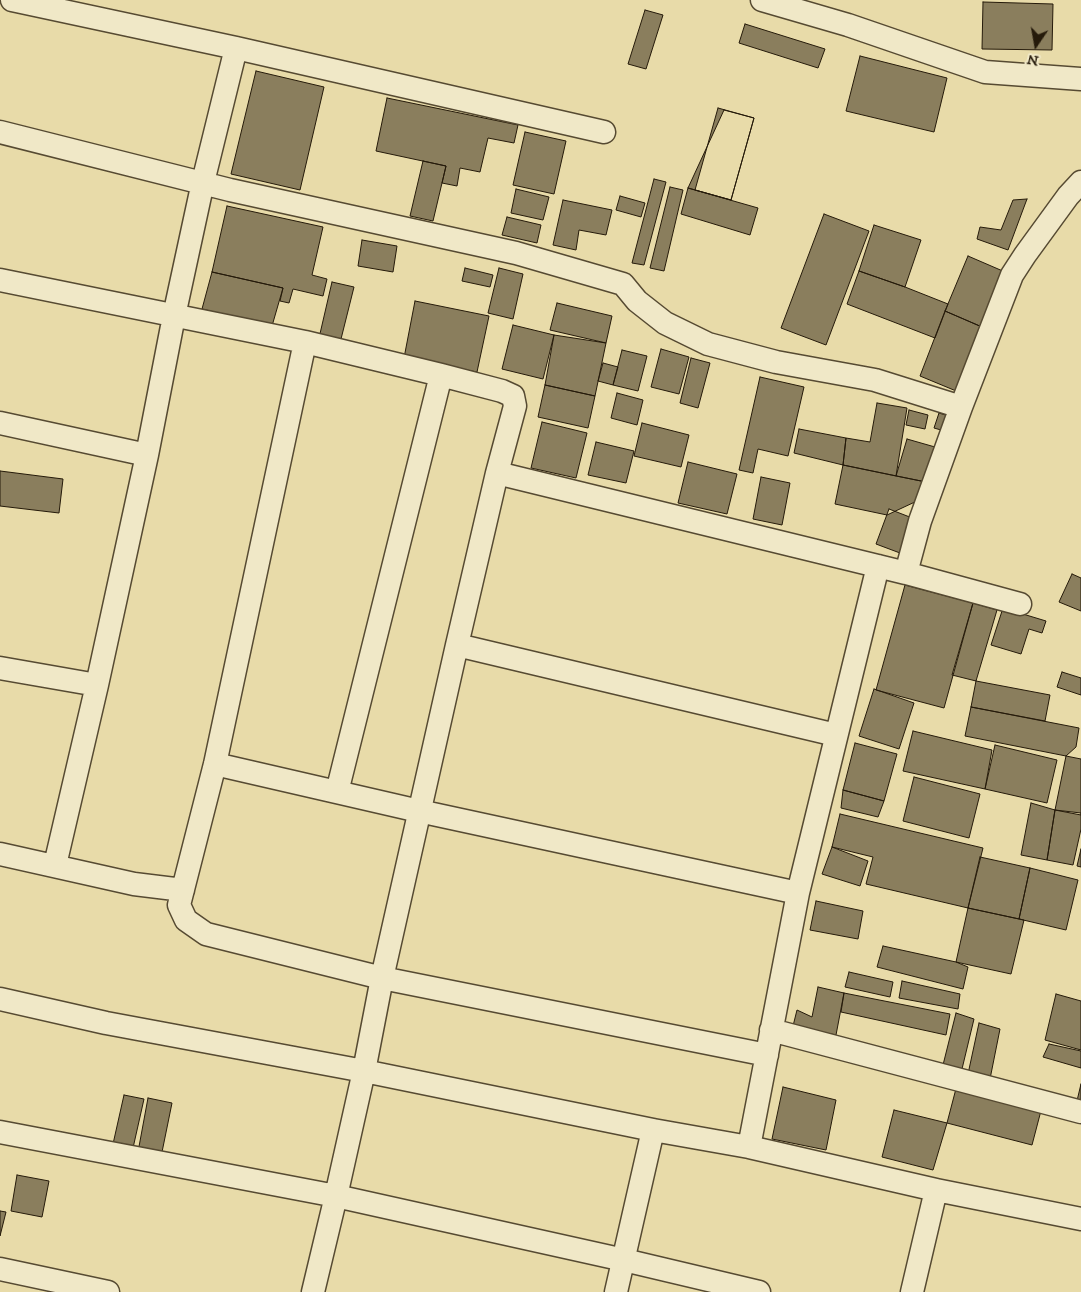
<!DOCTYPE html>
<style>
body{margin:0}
#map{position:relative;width:1081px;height:1292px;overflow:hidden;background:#e8dba9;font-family:"IM FELL DW Pica",serif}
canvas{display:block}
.north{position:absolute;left:1011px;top:20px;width:50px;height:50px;-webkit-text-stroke:4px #f0e8c7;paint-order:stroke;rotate:192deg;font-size:14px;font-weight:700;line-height:20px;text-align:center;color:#251a0a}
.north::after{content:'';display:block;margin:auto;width:18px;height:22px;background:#251a0a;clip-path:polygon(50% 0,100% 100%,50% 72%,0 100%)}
</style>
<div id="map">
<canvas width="1081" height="1292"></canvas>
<div class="north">N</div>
</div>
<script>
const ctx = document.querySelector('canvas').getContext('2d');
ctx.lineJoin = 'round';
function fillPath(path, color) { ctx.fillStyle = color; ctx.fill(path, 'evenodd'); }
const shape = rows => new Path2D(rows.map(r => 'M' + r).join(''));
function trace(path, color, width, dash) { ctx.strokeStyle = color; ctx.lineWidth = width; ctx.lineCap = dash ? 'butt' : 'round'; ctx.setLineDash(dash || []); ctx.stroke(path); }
const building = shape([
 [983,2,1053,4,1052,50,982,49,983,2],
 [645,10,663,15,646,69,628,64,645,10],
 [745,24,825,49,818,68,739,43,745,24],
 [860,56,947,78,934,132,846,111,860,56],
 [256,71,324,87,300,190,231,174,256,71],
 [387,98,518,125,514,143,488,138,480,172,460,168,457,186,442,183,446,166,376,151,387,98],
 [718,108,754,118,731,200,695,190,718,108],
 [724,110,754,118,731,200,688,188,724,110],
 [525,132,566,141,554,194,513,185,525,132],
 [423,161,446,166,433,221,410,216,423,161],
 [654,179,666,182,644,265,632,263,654,179],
 [670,187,683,190,664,271,650,268,670,187],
 [688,188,758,208,750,235,681,214,688,188],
 [516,189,549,197,543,220,511,213,516,189],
 [620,196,645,203,641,217,616,210,620,196],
 [1027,199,1008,250,977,239,980,227,1001,230,1013,200,1027,199],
 [563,200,612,210,606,235,579,230,576,250,553,245,563,200],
 [227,206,323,227,312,275,327,279,323,296,293,289,289,303,280,301,283,288,212,272,227,206],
 [824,214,869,231,826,345,781,328,824,214],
 [507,217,541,225,537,243,502,235,507,217],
 [874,225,921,240,905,287,859,271,874,225],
 [362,240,397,246,393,272,358,266,362,240],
 [968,256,1012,275,989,330,945,311,968,256],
 [465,268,493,275,490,287,462,281,465,268],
 [499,268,523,274,513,319,488,313,499,268],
 [859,271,905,287,948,304,935,338,847,304,859,271],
 [212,272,283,288,272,326,202,309,212,272],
 [332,282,354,287,340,343,319,338,332,282],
 [415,301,489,316,477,372,404,358,415,301],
 [557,303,612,316,606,343,550,330,557,303],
 [945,311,989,330,961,393,920,376,945,311],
 [513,325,554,335,543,379,502,369,513,325],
 [554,335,606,343,595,396,545,385,554,335],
 [661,349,689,357,679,394,651,387,661,349],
 [622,350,647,356,638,391,613,385,622,350],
 [691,358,710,363,698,408,680,403,691,358],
 [603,363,618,367,613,385,598,381,603,363],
 [760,377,804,387,788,456,758,449,753,473,739,470,760,377],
 [545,385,595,396,588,428,538,417,545,385],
 [617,393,643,400,637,425,611,418,617,393],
 [877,403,907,408,896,476,843,465,846,438,870,442,877,403],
 [909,410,928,415,925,429,906,425,909,410],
 [939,413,952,417,948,432,934,428,939,413],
 [542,422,587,433,576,478,531,468,542,422],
 [642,423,689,435,681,467,634,456,642,423],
 [799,429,846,438,843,465,794,453,799,429],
 [907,439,942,449,931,483,896,476,907,439],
 [596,442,634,451,626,483,588,475,596,442],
 [688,462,737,474,727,514,678,503,688,462],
 [843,465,931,483,917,501,887,515,835,504,843,465],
 [0,471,63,479,59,513,0,506,0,471],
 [761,477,790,483,782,525,753,519,761,477],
 [889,509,920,521,908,556,876,544,889,509],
 [1072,574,1081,578,1081,611,1059,602,1072,574],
 [905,585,973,603,944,708,876,690,905,585],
 [973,603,997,610,976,681,952,675,973,603],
 [1003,608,1046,621,1042,633,1029,629,1021,654,991,645,1003,608],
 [1062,672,1081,678,1081,695,1057,687,1062,672],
 [976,681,1050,695,1045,721,971,707,976,681],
 [874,689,914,703,899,749,859,736,874,689],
 [971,707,1079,728,1076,747,1066,756,965,736,971,707],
 [913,731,992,750,985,789,903,771,913,731],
 [855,743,897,754,884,801,843,790,855,743],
 [995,745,1057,760,1047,803,985,789,995,745],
 [1066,756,1081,759,1081,815,1055,810,1066,756],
 [914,777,980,794,969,838,903,821,914,777],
 [843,790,884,801,878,817,841,808,843,790],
 [1031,803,1055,810,1047,860,1021,855,1031,803],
 [1055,810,1081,813,1081,829,1073,865,1047,860,1055,810],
 [840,814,983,848,968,908,866,884,873,857,832,847,840,814],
 [832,847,868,861,860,886,822,874,832,847],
 [1081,849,1081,867,1077,866,1081,849],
 [980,857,1030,868,1019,919,968,908,980,857],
 [1030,868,1078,880,1066,930,1019,919,1030,868],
 [816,901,863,911,858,939,810,930,816,901],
 [968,908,1024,920,1011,974,956,962,968,908],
 [883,946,956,962,968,967,963,989,877,967,883,946],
 [849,972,893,982,890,997,845,987,849,972],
 [902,981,960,994,958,1009,899,998,902,981],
 [818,987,844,993,836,1035,793,1026,797,1010,812,1017,818,987],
 [844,993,950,1014,946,1035,841,1012,844,993],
 [1056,994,1081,1001,1081,1050,1045,1040,1056,994],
 [956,1013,974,1019,962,1069,943,1065,956,1013],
 [979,1023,1000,1029,990,1079,968,1074,979,1023],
 [1049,1044,1081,1051,1081,1068,1043,1057,1049,1044],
 [958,1081,1043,1103,1032,1145,947,1123,958,1081],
 [1081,1084,1081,1107,1076,1105,1081,1084],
 [783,1087,836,1100,826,1150,772,1139,783,1087],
 [124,1095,144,1099,133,1148,113,1144,124,1095],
 [148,1098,172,1103,161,1157,138,1152,148,1098],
 [894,1110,947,1123,933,1170,882,1157,894,1110],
 [17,1175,49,1181,42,1217,11,1211,17,1175],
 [0,1211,6,1212,0,1236,0,1211]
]);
const street = shape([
 [12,0,236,48,604,132],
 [762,0,848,25,985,72,1081,79],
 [0,132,230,190,516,253,623,284,637,301,665,323,708,344,776,362,875,380,961,407],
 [0,280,305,342,441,375,502,391,513,396,515,406,497,473,457,645,382,978,364,1071,336,1196,313,1292],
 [305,342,215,764,179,905,186,920,206,934,382,978,767,1055],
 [0,423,147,455],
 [497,473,906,573,1020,604],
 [906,573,920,521,961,407,1012,275,1025,255,1068,196,1081,182],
 [457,645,836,735],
 [0,668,97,685],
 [215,764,419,811,798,893],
 [337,792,441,375],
 [0,854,134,884,183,890],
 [55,865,97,685,147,455,174,316,203,182,236,48],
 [0,999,106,1023,364,1071,653,1130,749,1147,936,1190,1081,1219],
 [771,1030,1081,1112],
 [0,1132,336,1196,624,1260,759,1292],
 [749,1147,798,893,878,566],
 [0,1269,108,1292],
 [616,1292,653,1130],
 [912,1292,936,1190]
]);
fillPath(building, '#8a7e5d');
trace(building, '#251a0a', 1);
trace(street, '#564a32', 25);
trace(street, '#f0e8c7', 22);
</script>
